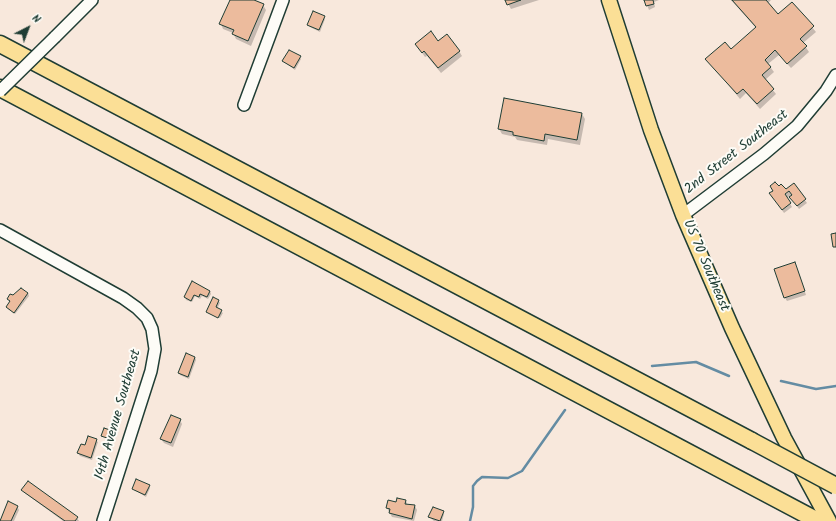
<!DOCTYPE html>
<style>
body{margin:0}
#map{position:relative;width:836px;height:521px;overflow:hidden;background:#f8e8dc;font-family:Kalam,sans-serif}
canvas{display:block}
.north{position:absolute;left:8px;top:8px;width:40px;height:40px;-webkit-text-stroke:3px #fdfcf7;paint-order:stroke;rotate:42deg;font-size:11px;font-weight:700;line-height:16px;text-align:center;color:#1f3d34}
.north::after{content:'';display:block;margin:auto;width:14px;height:18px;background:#1f3d34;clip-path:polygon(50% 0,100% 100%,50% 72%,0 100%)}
</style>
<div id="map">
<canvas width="836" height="521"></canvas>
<div class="north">N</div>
</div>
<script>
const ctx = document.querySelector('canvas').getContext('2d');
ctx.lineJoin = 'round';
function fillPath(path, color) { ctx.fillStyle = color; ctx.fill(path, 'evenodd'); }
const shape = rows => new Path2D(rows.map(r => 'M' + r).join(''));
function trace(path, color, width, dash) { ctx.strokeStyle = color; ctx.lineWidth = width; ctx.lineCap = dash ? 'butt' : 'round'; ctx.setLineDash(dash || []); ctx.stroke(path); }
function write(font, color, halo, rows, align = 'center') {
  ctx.font = font + ' Kalam,sans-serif'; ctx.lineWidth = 4; ctx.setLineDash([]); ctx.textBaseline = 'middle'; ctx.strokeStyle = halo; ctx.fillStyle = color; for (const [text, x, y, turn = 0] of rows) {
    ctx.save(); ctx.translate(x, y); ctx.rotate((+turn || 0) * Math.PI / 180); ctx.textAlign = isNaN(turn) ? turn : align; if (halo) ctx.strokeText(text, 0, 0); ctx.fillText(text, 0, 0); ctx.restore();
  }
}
const shadow = shape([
 [231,0,251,0,263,5,266,10,251,46,236,39,233,33,223,29,221,24],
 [506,0,539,0,511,9],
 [645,0,659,0,654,2,655,7,649,10],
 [731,0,771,0,768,3,778,15,792,3,816,32,803,43,809,52,791,68,779,55,768,64,774,72,765,80,776,94,760,109,746,93,740,99,707,59,731,51,756,28],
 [324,17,325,19,320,32,310,27,308,25],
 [438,42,459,51,462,56,441,73,427,56,425,57,416,44],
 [300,57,301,59,295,70,283,61],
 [505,100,582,114,585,119,580,145,548,139,547,145,517,140,515,137,502,134,499,129],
 [794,185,807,203,799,209,790,196,787,198,792,207,784,213,773,197,778,187,786,191],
 [795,263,806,295,787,301,785,298],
 [192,283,210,291,211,294,208,299,202,296,200,299,195,296,192,302,186,300,185,297],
 [28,293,29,296,15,314,8,309,7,307,10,302,8,299],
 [218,300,220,303,217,309,223,313,220,318,207,312],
 [195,357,196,360,189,379,180,375,179,373],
 [180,420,182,424,173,447,164,443,161,439],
 [89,437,98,442,92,460,80,456,78,453,85,446],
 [28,482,77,518,79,521,63,521,25,493,23,490],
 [149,486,150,488,146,497,133,489],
 [406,501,408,506,415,506,417,510,414,521,392,517,387,508],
 [8,502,17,506,19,510,14,521,0,521],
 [443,512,444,514,442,521,434,521,429,517]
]);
const stream = shape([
 [652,366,696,362,729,376],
 [781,381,816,389,836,386],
 [470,521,473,507,473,486,477,481,482,477,508,478,522,471,565,410]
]);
const building = shape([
 [230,0,254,0,264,4,248,41,232,34,234,30,219,24,230,0],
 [505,0,521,0,507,5,505,0],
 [644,0,653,0,654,4,646,6,644,0],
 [732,0,766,0,778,14,792,2,814,26,800,39,807,46,787,64,775,50,765,60,771,67,762,75,774,89,757,104,743,89,737,94,705,59,725,42,731,49,756,27,732,0],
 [313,11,325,16,319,30,307,25,313,11],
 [431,31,438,41,447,34,460,51,438,68,424,51,422,53,415,44,431,31],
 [289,50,301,56,294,68,282,61,289,50],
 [504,98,582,113,577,140,545,134,544,141,513,135,513,132,498,129,504,98],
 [775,182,779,186,781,184,786,189,794,183,806,199,797,206,789,197,792,195,789,191,785,194,791,203,782,210,769,193,773,191,770,186,775,182],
 [836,233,836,247,833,247,831,234,836,233],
 [795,262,805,291,784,298,774,269,795,262],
 [192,281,210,291,207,297,200,294,199,297,194,295,191,301,184,297,192,281],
 [21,288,28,293,14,313,6,307,10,301,7,299,10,294,13,295,21,288],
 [213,297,219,300,216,307,222,310,218,318,206,312,213,297],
 [186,353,195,357,188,377,178,373,186,353],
 [171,415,181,419,171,443,160,439,171,415],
 [104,428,110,430,107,438,101,436,104,428],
 [88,436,97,439,91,458,77,453,81,444,85,445,88,436],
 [136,479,150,485,145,495,132,489,136,479],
 [28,481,78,517,75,521,65,521,21,490,28,481],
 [397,498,406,500,405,504,415,505,412,519,389,513,390,509,386,508,388,500,396,502,397,498],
 [8,501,18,506,11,521,0,521,8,501],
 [433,507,444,511,440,521,428,517,433,507]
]);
const minor = shape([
 [55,37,92,0],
 [244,105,283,0],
 [683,215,764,154,797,126,826,91,836,75],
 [0,230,123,298,137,308,147,318,152,329,155,349,151,371,103,521]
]);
const major = shape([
 [609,0,651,130,683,215,732,328,784,438,829,521]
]);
const highway = shape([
 [0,44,752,441],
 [0,88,818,521]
]);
const minorBridge = shape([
 [0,91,55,37]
]);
const highwayBridge = shape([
 [752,441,836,486]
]);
const streetNames = [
 ["2nd Street Southeast",737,153,-38],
 ["US 70 Southeast",705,266,67],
 ["14th Avenue Southeast",119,415,-74]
];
fillPath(shadow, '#0003');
trace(stream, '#648ca3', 2.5);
fillPath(building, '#ecbb9d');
trace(building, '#1f3d34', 1);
trace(minor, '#1f3d34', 14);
trace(major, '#1f3d34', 17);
trace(highway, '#1f3d34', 19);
trace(minor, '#fdfcf7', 11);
trace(major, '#fbdf96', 14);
trace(highway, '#fbdf96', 16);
trace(minorBridge, '#1f3d34', 14, []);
trace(highwayBridge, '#1f3d34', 19, []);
trace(minorBridge, '#fdfcf7', 11);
trace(highwayBridge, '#fbdf96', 16);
write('14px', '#1f3d34', '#fdfcf7', streetNames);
</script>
